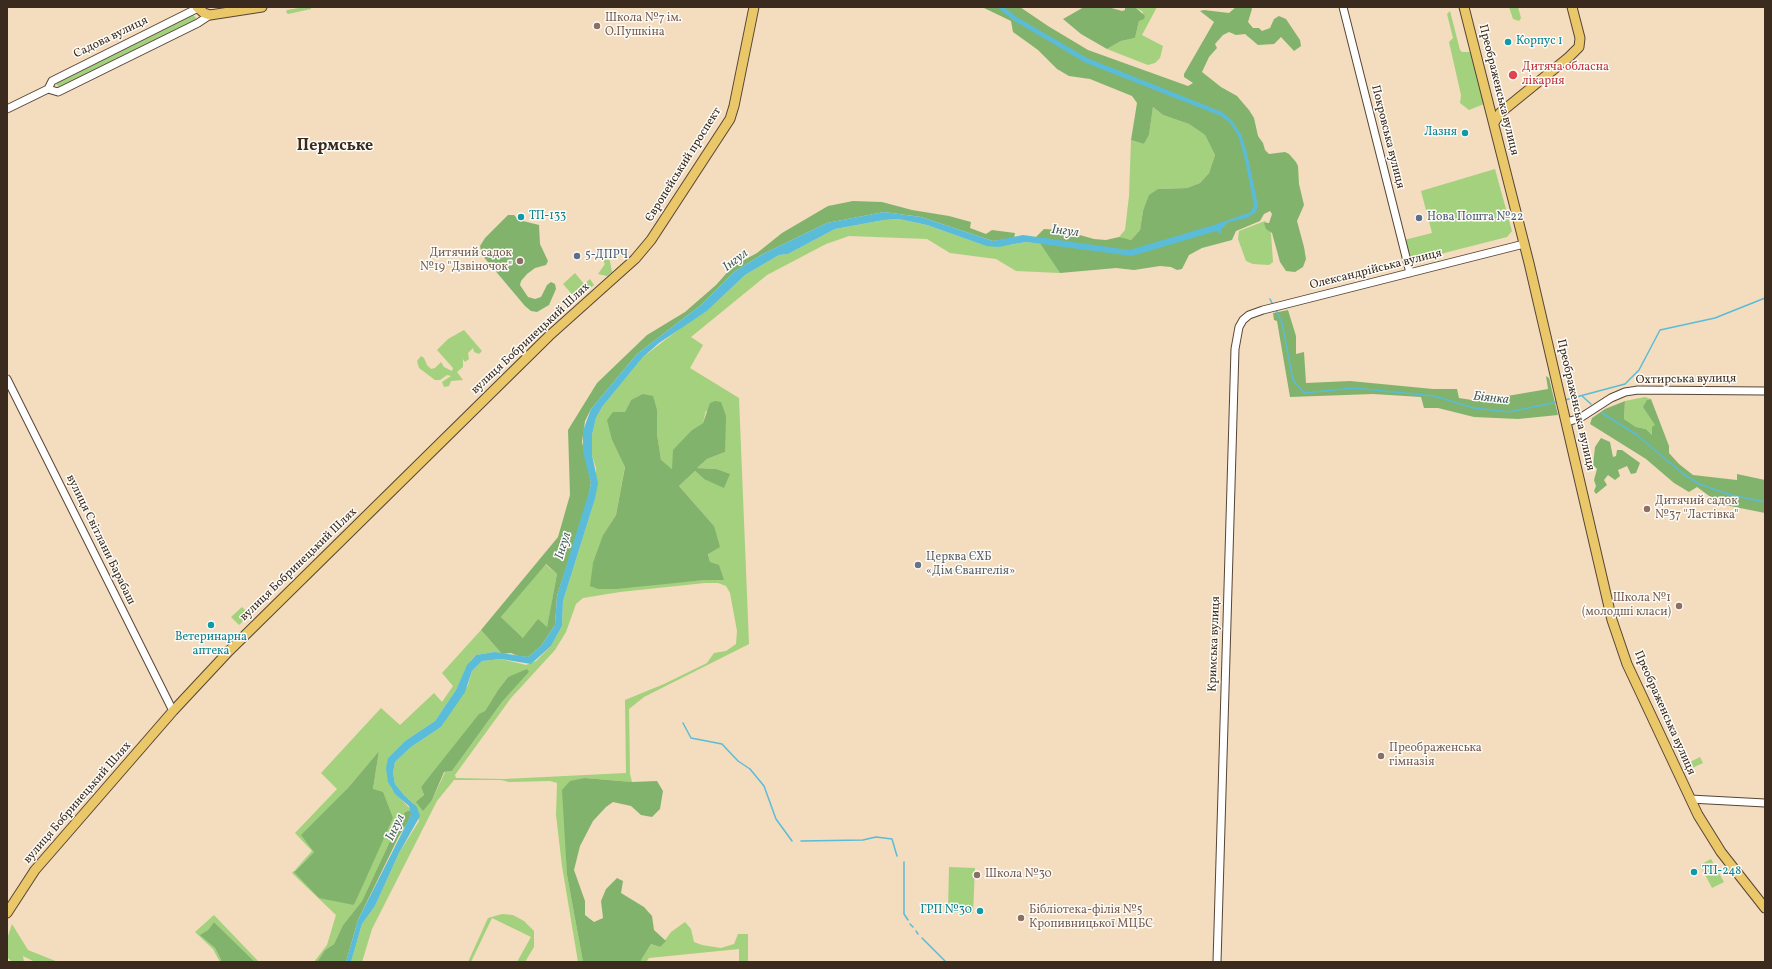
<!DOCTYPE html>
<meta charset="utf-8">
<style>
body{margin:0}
#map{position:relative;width:1772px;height:969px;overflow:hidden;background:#f4dcbe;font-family:Vollkorn,serif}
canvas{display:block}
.frame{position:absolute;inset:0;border:8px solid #3b2a1e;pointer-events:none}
</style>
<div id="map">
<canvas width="1772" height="969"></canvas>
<div class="frame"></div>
</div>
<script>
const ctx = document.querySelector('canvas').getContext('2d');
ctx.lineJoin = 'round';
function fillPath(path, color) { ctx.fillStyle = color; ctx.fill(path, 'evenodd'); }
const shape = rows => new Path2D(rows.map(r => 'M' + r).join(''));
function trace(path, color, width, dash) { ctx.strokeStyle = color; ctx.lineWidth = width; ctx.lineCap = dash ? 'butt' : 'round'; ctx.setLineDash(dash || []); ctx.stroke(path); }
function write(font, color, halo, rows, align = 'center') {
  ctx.font = font + ' Vollkorn,serif'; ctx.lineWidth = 3; ctx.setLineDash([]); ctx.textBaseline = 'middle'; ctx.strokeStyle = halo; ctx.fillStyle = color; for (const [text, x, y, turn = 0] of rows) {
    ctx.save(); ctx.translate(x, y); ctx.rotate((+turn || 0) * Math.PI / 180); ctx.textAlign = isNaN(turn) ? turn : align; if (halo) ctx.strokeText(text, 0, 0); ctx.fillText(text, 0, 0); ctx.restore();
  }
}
const green = shape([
 [305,7,311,7,311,9,288,14,286,12,287,10],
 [1135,7,1157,7,1142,35,1163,46,1160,58,1155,63,1148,65,1140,62,1107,49,1121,41,1135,38,1139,21,1143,12],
 [1509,7,1518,7,1521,18,1519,21,1513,19],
 [1450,11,1460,50,1462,52,1471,52,1484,104,1469,110,1460,103,1461,95,1449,42,1453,38,1447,14],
 [193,14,197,20,61,87,58,87,56,83,58,81],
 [1153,107,1163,115,1189,124,1205,135,1215,155,1209,173,1200,183,1187,188,1158,189,1143,211,1140,230,1131,240,1124,239,1119,237,1125,230,1129,196,1131,140,1144,144,1149,135],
 [1495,169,1512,231,1507,237,1409,262,1404,240,1432,233,1421,191],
 [899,219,927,225,986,246,1010,245,1026,242,1042,244,1060,273,1016,271,996,259,950,253,927,239,849,236,826,244,767,275,691,337,703,345,690,368,739,398,749,644,644,697,629,709,630,774,632,782,585,778,566,840,567,875,583,962,578,962,562,866,556,815,557,783,550,781,509,782,501,780,454,780,437,801,372,929,362,962,351,962,362,924,375,906,399,853,419,821,413,803,404,795,395,784,393,773,395,762,411,747,441,727,468,685,472,671,482,661,501,659,526,665,536,661,551,646,562,626,563,601,595,499,596,468,592,455,592,435,596,418,602,407,643,357,682,327,707,311,745,275,779,255,788,254,835,229,884,220],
 [631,400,657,410,657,434,661,461,672,469,692,430,703,423,706,410,725,452,707,459,697,468,716,469,704,479,695,471,679,486,714,526,708,553,710,562,724,580,705,580,598,589,603,535,616,515,625,466,612,440],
 [705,583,718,583,726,586,730,593,737,631,736,644,726,651,714,653,707,663,664,684,625,700,626,773,504,779,456,778,455,775,511,698,555,650,566,632,576,604,583,598,620,592],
 [529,672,502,702,452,771,445,772,432,800,417,802,424,795,421,787,485,711,498,690,508,677],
 [1265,221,1269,224,1271,234,1273,262,1269,265,1253,264,1246,261,1238,239,1239,231],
 [606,256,610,261,612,272,607,276,598,274,605,264,603,261],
 [575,273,584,284,590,279,594,285,577,300,563,284],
 [464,330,482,351,479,354,474,352,473,348,468,353,469,359,465,362,463,359,463,367,457,372,463,380,451,381,449,386,444,387,442,382,451,376,447,375,440,380,435,380,419,368,417,361,421,356,424,358,427,365,431,369,435,368,441,362,444,367,452,371,453,368,437,350,448,339],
 [1645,397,1651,399,1647,400,1655,425,1652,435,1646,429,1636,427,1624,419,1625,401],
 [545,564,557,574,547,628,523,638,501,617],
 [242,607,250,615,239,625,231,617],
 [481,630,502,654,494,652,476,655,471,660,465,670,456,690,435,721,405,741,388,758,391,788,411,810,405,812,398,824,362,901,343,925,334,944,325,950,317,962,314,962,327,945,336,915,292,873,312,851,295,833,337,789,321,773,381,708,400,725,434,693,442,702,453,686,442,673],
 [379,751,373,789,368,871,354,905,294,871,314,852,347,789],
 [1700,757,1703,763,1692,768,1690,762],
 [1711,859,1724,882,1712,888,1700,865],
 [949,867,975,868,973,913,948,912],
 [502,914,513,915,524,921,534,931,534,947,525,962,517,962,531,937,492,918,471,962,468,962,488,918],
 [214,915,259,962,255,962,214,922,208,930,201,935,215,948,222,962,220,962,213,949,195,932],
 [685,922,691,929,694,942,702,945,721,948,734,944,738,934,748,934,748,962,739,962,739,949,649,958,646,962,640,962,651,944,660,947,671,932],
 [12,924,28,950,58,962,35,962,23,956,24,962,11,961,7,957,7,939]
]);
const forest = shape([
 [982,7,1020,7,1048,26,1088,50,1188,86,1193,83,1184,77,1184,74,1214,22,1200,11,1204,10,1229,13,1236,7,1251,7,1252,9,1248,22,1253,28,1259,28,1262,31,1270,28,1274,19,1279,16,1286,19,1300,40,1301,46,1294,51,1281,37,1274,44,1258,45,1245,34,1236,35,1229,32,1223,35,1215,44,1217,48,1209,57,1202,72,1221,87,1237,96,1249,110,1254,118,1258,136,1263,143,1265,150,1269,154,1285,152,1289,154,1296,162,1298,166,1299,184,1304,205,1297,221,1304,247,1306,259,1303,267,1295,272,1286,271,1280,262,1272,233,1266,229,1264,223,1269,223,1272,214,1270,211,1264,214,1260,221,1236,231,1232,240,1202,248,1189,255,1182,269,1177,270,1171,267,1160,266,1134,270,1116,268,1060,273,1036,237,1044,229,1062,230,1094,239,1106,240,1119,237,1131,240,1140,230,1143,211,1149,195,1158,189,1187,188,1200,183,1209,173,1215,155,1205,135,1189,124,1163,115,1153,107,1149,135,1144,144,1131,140,1137,103,1132,96,1090,79,1069,76,1057,69,1038,50,1013,32,1011,21],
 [1084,7,1108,7,1122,11,1125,10,1125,7,1135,7,1145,16,1144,19,1139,21,1135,38,1121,41,1107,49,1081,34,1063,19],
 [853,201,882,202,912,210,949,216,971,222,970,228,986,234,992,230,1015,233,1014,238,993,241,921,217,884,212,827,223,761,255,734,272,701,305,637,354,591,409,585,421,582,442,591,483,587,503,557,596,555,625,541,646,528,657,518,656,511,653,502,654,481,630,558,537,570,495,568,430,597,383,647,335,685,312,716,285,733,266,757,253,782,233,828,206],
 [546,564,557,574,547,627,538,619,523,638,501,617],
 [508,215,514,215,519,220,539,225,540,244,548,261,546,265,535,268,527,274,521,281,520,285,528,297,535,299,541,297,547,285,551,282,555,284,556,289,549,305,537,312,531,311,525,306,482,255,480,246,485,238],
 [1288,310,1296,336,1296,354,1304,352,1306,383,1350,381,1433,389,1457,389,1459,398,1478,401,1548,389,1546,376,1549,378,1558,415,1518,419,1474,417,1438,408,1424,408,1421,397,1373,394,1290,397,1277,321,1274,320,1273,313],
 [643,394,653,396,657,410,657,434,661,460,672,469,673,450,692,430,703,423,710,403,715,401,721,402,726,416,725,452,707,459,697,468,716,469,730,474,724,488,704,479,695,471,679,486,714,526,720,547,708,554,710,562,719,565,724,580,705,580,616,589,598,589,590,586,593,563,603,535,616,515,625,467,612,440,607,420,613,412,625,412,631,400],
 [1651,399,1669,446,1669,453,1679,464,1693,475,1737,480,1737,474,1765,480,1765,513,1720,504,1697,487,1689,492,1674,483,1646,459,1590,424,1592,418,1605,409,1625,401,1624,419,1636,427,1646,429,1652,435,1652,427,1655,425,1643,407,1647,400],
 [1601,438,1610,442,1613,457,1616,456,1617,450,1622,450,1640,463,1636,473,1631,474,1627,466,1618,470,1620,476,1615,480,1608,475,1604,480,1607,485,1596,494,1594,491,1596,486,1594,480,1597,469,1593,465,1595,447],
 [527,669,529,672,502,702,452,771,444,772,432,800,423,811,416,802,424,795,421,787,479,714,485,711,498,690,508,677],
 [379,751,373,789,383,792,393,818,354,905,319,898,294,872,314,852,301,835,347,789],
 [585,778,632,782,657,781,663,791,660,809,652,817,641,815,631,806,613,802,606,807,593,821,580,846,574,870,585,901,585,915,594,922,603,918,601,901,606,889,617,878,623,881,621,893,644,907,652,916,654,930,666,941,660,947,651,944,640,962,583,962,567,875,562,790,570,781],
 [411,810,411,815,408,822,399,836,358,920,346,962,317,962,325,950,334,944,343,925,362,901,398,824,405,812],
 [214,922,255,962,222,962,215,948,200,935,208,930]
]);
const water = shape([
 [997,7,1004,7,1015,16,1087,58,1222,112,1232,121,1241,134,1247,153,1258,205,1256,212,1247,218,1229,222,1221,229,1222,234,1216,231,1132,256,1026,242,998,247,986,246,927,225,899,219,884,220,835,229,788,254,779,255,745,275,707,311,659,343,643,357,602,407,596,418,592,435,592,455,598,483,595,499,563,601,562,626,551,646,531,664,501,659,482,661,472,671,465,692,441,727,411,747,395,762,393,773,395,784,404,795,417,807,420,816,399,853,375,906,362,924,351,962,346,962,358,920,411,815,409,806,395,794,388,782,386,768,388,758,405,741,435,721,456,690,467,665,476,655,494,652,528,657,541,646,555,625,557,596,589,492,591,483,583,452,583,431,591,409,637,354,701,305,734,272,761,255,827,223,884,212,921,217,993,241,1023,235,1129,250,1214,225,1251,212,1254,205,1244,155,1238,135,1230,123,1221,116,1086,63,1013,20]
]);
const stream = shape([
 [1270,299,1273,305],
 [1276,310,1282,323,1293,380,1304,393,1353,388,1434,396,1474,408,1509,412,1557,402],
 [1582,396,1591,404],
 [1565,400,1625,384,1639,370,1660,330,1715,318,1765,298],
 [1602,413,1637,435,1682,473,1699,484,1731,495,1765,502],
 [683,723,691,738,722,744,738,761,750,769,764,786,776,819,792,841],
 [801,841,863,840,876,837,892,839,897,856],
 [904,862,904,914,908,920],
 [910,924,913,927],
 [916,931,918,934],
 [922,938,946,962]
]);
const minor = shape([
 [1343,7,1410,273],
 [48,89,58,92,198,23,210,15],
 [7,109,48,89,52,81,198,8],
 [7,379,173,711],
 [1567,422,1580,418,1611,398,1625,392,1638,390,1765,391],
 [1690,799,1765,803],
 [1217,962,1235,349,1239,327,1243,320,1249,315,1263,310,1524,244]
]);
const major = shape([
 [197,7,204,13,210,15,262,7],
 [1464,7,1529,263,1612,620,1627,664,1698,815,1721,852,1765,908],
 [1494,123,1500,113,1569,57,1579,47,1580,38,1572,7],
 [7,913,35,870,62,839,173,711,229,651,549,336,635,259,651,240,730,119,734,106,754,7]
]);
const markers = [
 [597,26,4,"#8d6e63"],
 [1508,42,4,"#0f9aa8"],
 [1513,75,5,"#e0444e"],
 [1465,133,4,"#0f9aa8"],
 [521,217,4,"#0f9aa8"],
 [1419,218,4,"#5c6f8a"],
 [577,256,4,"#5c6f8a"],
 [520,261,4,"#8d6e63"],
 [1647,509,4,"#8d6e63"],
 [918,565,4,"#6b7280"],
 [1679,606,4,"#8d6e63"],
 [211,625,4,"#0f9aa8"],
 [1381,756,4,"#8d6e63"],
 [1694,872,4,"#0f9aa8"],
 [977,875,4,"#8d6e63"],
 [980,911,4,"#0f9aa8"],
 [1021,918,4,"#8d6e63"]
];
const educationNames = [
 ["Школа №7 ім.",605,19],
 ["О.Пушкіна",605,33],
 ["Дитячий садок",512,254,"right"],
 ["№19 \"Дзвіночок\"",512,268,"right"],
 ["Дитячий садок",1655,502],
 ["№37 \"Ластівка\"",1655,516],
 ["Школа №1",1671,599,"right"],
 ["(молодші класи)",1671,613,"right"],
 ["Преображенська",1389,749],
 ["гімназія",1389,763],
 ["Школа №30",985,875],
 ["Бібліотека-філія №5",1029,911],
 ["Кропивницької МЦБС",1029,925]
];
const streetNames = [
 ["Садова вулиця",111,38,-26],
 ["Преображенська вулиця",1498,90,76],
 ["Покровська вулиця",1387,137,76],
 ["Європейський проспект",684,165,-58],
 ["Олександрійська вулиця",1376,270,-14],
 ["вулиця Бобринецький Шлях",531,339,-43],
 ["Охтирська вулиця",1686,380,-1],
 ["Преображенська вулиця",1575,405,77],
 ["вулиця Світлани Барабаш",100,540,64],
 ["вулиця Бобринецький Шлях",299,565,-44],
 ["Кримська вулиця",1215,644,-88],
 ["Преображенська вулиця",1664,713,66],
 ["вулиця Бобринецький Шлях",78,803,-49]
];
const cultureNames = [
 ["Корпус 1",1516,42],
 ["Лазня",1457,133,"right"],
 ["ТП-133",529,217],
 ["Ветеринарна",211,638,"center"],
 ["аптека",211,652,"center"],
 ["ТП-248",1702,872],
 ["ГРП №30",972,911,"right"]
];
const healthNames = [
 ["Дитяча обласна",1522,68],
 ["лікарня",1522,82]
];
const serviceNames = [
 ["Нова Пошта №22",1427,218],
 ["5-ДПРЧ",585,256]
];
const worshipNames = [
 ["Церква ЄХБ",926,558],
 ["«Дім Євангелія»",926,572]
];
const waterNames = [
 ["Інгул",1065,232,7],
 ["Інгул",736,261,-38],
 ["Біянка",1491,399,6],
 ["Інгул",564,546,-73],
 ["Інгул",396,828,-65]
];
const districtNames = [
 ["Пермське",335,147]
];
fillPath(green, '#a3d17e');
fillPath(forest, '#82b36d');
fillPath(water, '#5abcd8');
trace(stream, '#5abcd8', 1.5);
trace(minor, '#574536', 9);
trace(major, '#574536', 11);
trace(minor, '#fff', 7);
trace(major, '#eac769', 9);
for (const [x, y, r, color] of markers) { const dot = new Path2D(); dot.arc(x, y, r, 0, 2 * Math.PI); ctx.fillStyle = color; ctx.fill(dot); trace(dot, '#fdfcf7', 1.5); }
write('12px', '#785e54', '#fdfcf7', educationNames, 'left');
write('12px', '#3b2a1e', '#fdfcf7', streetNames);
write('12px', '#0d838f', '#fdfcf7', cultureNames, 'left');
write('12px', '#be3a42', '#fdfcf7', healthNames, 'left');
write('12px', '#4e5e75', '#fdfcf7', serviceNames, 'left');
write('12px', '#5b616d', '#fdfcf7', worshipNames, 'left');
write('italic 13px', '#465d5f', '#fdfcf7', waterNames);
write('bold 16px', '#3b2a1e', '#fdfcf7', districtNames);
</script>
